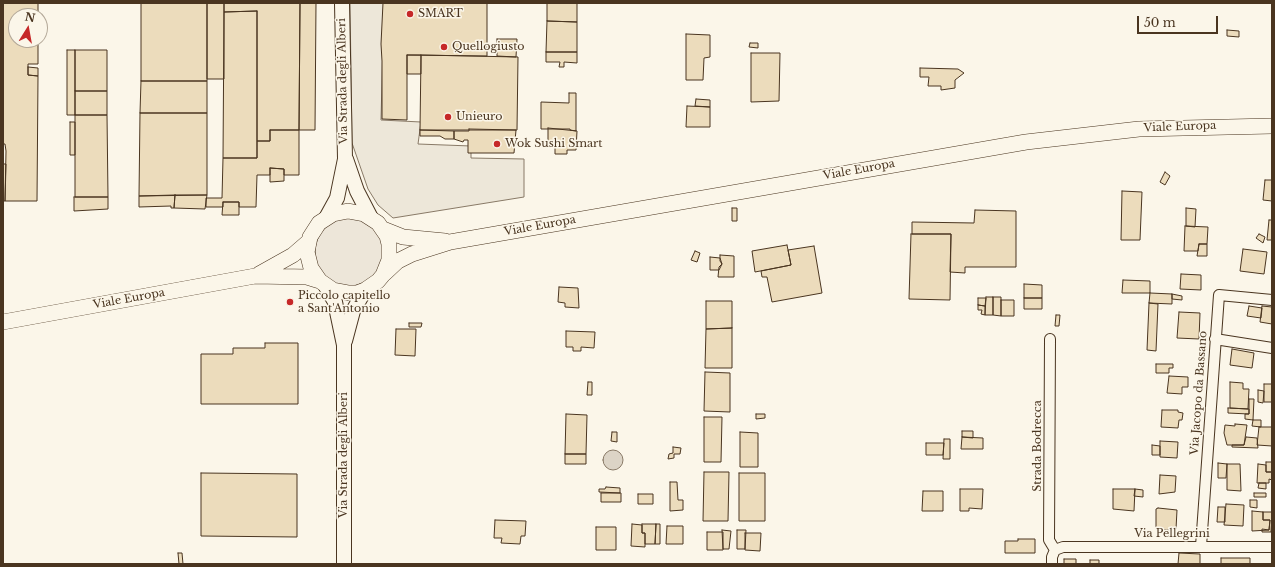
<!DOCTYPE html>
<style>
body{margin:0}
#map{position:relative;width:1275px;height:567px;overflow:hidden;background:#fbf6e9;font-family:"Libre Baskerville",serif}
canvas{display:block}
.frame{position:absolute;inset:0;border:4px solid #4a3520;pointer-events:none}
.north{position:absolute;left:8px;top:8px;width:40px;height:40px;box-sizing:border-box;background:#fbf6e9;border:1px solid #b4a999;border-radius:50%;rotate:11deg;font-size:11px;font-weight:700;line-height:16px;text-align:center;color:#4a3520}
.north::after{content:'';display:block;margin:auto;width:14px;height:18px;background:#c62828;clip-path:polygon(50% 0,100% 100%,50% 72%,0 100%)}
.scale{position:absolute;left:1137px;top:16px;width:81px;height:18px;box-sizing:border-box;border:2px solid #4a3520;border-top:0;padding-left:5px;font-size:12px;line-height:14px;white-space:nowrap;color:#4a3520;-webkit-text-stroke:3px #fbf6e9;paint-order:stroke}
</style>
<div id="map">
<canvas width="1275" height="567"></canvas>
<div class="frame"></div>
<div class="north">N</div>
<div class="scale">50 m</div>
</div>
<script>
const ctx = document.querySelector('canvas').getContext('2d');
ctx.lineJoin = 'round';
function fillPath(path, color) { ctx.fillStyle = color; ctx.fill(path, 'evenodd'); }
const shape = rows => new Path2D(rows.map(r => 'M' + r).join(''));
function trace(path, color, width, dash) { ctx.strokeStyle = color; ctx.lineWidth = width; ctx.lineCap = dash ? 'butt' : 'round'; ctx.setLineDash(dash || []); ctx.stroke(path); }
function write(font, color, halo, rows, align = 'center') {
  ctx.font = font + ' "Libre Baskerville",serif'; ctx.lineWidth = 3; ctx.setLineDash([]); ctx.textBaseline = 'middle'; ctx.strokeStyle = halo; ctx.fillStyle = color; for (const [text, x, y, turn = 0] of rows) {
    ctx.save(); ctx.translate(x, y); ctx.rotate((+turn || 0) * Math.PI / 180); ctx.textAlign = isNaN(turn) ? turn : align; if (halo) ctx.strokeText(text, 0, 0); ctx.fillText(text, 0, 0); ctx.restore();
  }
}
const green = shape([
 '315 252a34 34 0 1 1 68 0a34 34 0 1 1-68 0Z'
]);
const parking = shape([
 [350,3,384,3,381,120,421,122,418,144,471,146,471,158,524,159,524,197,393,218,378,205,368,189,352,143,350,3]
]);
const water = shape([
 '603 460a10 10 0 1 1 20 0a10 10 0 1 1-20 0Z'
]);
const building = shape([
 [3,3,38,3,38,16,16,16,16,40,38,40,38,64,28,64,28,75,38,76,37,201,5,201,6,151,5,144,3,144,3,3],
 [141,3,207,3,207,81,141,81,141,3],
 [207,3,224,3,224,79,207,79,207,3],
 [224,3,300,3,299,130,270,130,270,141,257,141,257,11,224,12,224,3],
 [300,3,316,3,315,130,299,130,300,3],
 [383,3,487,3,487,56,407,55,407,120,382,119,382,61,381,44,383,3],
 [547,3,577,3,577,22,547,21,547,3],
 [257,11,257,158,223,158,224,12,257,11],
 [547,21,577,22,577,52,546,52,547,21],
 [1227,30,1239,31,1239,37,1227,36,1227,30],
 [686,34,710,35,710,57,704,58,703,80,686,80,686,34],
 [497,39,517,39,516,57,497,56,497,39],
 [750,43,758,43,758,48,749,47,750,43],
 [67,50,75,50,75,115,67,115,67,50],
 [75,50,107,50,107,91,75,91,75,50],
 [546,52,577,52,577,63,564,62,564,67,559,67,560,62,546,62,546,52],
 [751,53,780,53,779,101,751,102,751,53],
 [407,55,421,55,421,74,407,74,407,55],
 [421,55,518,57,517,130,420,130,421,55],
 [28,67,38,68,38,76,28,75,28,67],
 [920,68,958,69,964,73,955,80,955,88,941,90,941,86,928,86,929,77,920,77,920,68],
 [141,81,207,81,207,113,140,113,141,81],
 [75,91,107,91,107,115,75,115,75,91],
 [569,93,576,93,576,131,570,130,570,129,541,129,541,102,569,103,569,93],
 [696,99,710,100,710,107,695,106,696,99],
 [687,106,710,107,710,127,686,127,687,106],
 [140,113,207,113,207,195,139,196,140,113],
 [75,115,107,115,108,197,75,197,75,115],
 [70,122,75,122,75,155,70,155,70,122],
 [548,128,577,131,576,150,567,150,567,154,555,154,555,142,548,142,548,128],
 [469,129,516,130,514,153,468,153,468,140,464,140,463,142,454,139,454,131,469,131,469,129],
 [270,130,299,130,299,175,284,175,284,169,270,168,270,175,257,175,256,207,239,207,239,202,223,202,223,207,206,207,206,198,222,198,223,158,257,158,257,141,270,141,270,130],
 [420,130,454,131,454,139,445,139,440,136,420,136,420,130],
 [3,164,6,164,5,201,3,201,3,164],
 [270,168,284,169,284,181,270,182,270,168],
 [1165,172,1170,176,1165,185,1160,182,1165,172],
 [1265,180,1272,180,1272,201,1263,200,1265,180],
 [1122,191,1142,192,1140,240,1121,240,1122,191],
 [175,195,174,208,171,208,171,206,139,207,139,196,175,195],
 [175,195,207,195,205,209,174,208,175,195],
 [74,197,108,197,108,209,74,211,74,197],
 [223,202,239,202,239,215,222,215,223,202],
 [732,208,737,208,737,221,732,221,732,208],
 [1186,208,1196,209,1195,227,1186,226,1186,208],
 [975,210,1016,211,1016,267,965,267,965,273,950,272,951,234,912,234,912,222,974,223,975,210],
 [1269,220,1272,220,1272,240,1267,240,1269,220],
 [1185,226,1208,227,1207,244,1199,244,1198,251,1184,251,1185,226],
 [911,234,951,234,950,300,909,299,911,234],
 [1259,234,1265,237,1263,243,1256,238,1259,234],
 [1199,244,1207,244,1207,256,1197,256,1199,244],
 [787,245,791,265,755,272,752,251,787,245],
 [814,246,822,293,772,302,767,277,762,277,761,271,791,265,788,250,814,246],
 [1243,249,1267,252,1264,274,1240,271,1243,249],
 [695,251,700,253,697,262,691,260,695,251],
 [720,255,734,256,734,277,718,277,719,267,722,264,720,261,720,255],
 [710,257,720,258,722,264,719,270,710,270,710,257],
 [1181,274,1201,275,1201,290,1180,289,1181,274],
 [1123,280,1150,281,1150,293,1122,293,1123,280],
 [1024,284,1042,285,1042,298,1024,298,1024,284],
 [559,287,578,288,579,308,565,307,565,303,558,302,559,287],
 [1150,293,1172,294,1172,304,1149,303,1150,293],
 [1172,294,1182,296,1182,300,1172,299,1172,294],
 [986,297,993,297,993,315,985,315,986,297],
 [993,297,1001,297,1001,316,993,315,993,297],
 [978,298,986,298,985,306,978,305,978,298],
 [1024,298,1042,298,1042,309,1024,309,1024,298],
 [1001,300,1014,300,1014,316,1001,316,1001,300],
 [706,301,732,301,732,328,706,329,706,301],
 [1149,303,1158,304,1156,351,1147,350,1149,303],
 [978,305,985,306,985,315,981,314,982,310,978,310,978,305],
 [1249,306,1262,308,1261,318,1247,316,1249,306],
 [1262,306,1272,307,1272,324,1260,322,1262,306],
 [1179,312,1200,313,1199,339,1177,338,1179,312],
 [1056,315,1060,315,1059,326,1055,326,1056,315],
 [409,323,422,323,421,327,409,327,409,323],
 [732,328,732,368,705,368,706,329,732,328],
 [396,329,416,329,415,356,395,355,396,329],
 [566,331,595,332,594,348,581,347,581,351,573,351,573,347,566,347,566,331],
 [265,343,298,343,298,404,201,404,201,354,233,354,233,348,265,348,265,343],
 [1232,349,1254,353,1252,368,1230,365,1232,349],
 [1156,364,1173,364,1173,368,1169,368,1169,373,1156,373,1156,364],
 [705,372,730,373,730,412,704,411,705,372],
 [1169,376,1188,377,1188,387,1182,387,1182,394,1167,393,1169,376],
 [588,382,592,382,592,395,587,395,588,382],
 [1230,382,1243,383,1243,389,1249,389,1248,409,1230,408,1230,382],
 [1264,384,1272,384,1272,402,1264,402,1264,384],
 [1258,390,1264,391,1263,403,1258,402,1258,390],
 [1249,399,1254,399,1253,420,1245,419,1245,414,1249,414,1249,399],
 [1228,408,1249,409,1249,414,1228,413,1228,408],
 [1162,410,1178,410,1178,412,1183,413,1182,420,1179,420,1178,428,1161,427,1162,410],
 [566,414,587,415,586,454,565,454,566,414],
 [756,414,765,414,765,418,756,419,756,414],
 [704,417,722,417,721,462,704,462,704,417],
 [1253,420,1261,420,1261,427,1252,426,1253,420],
 [1235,424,1247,425,1244,445,1227,445,1224,433,1225,425,1235,426,1235,424],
 [1259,427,1272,427,1272,446,1257,445,1259,427],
 [962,431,973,431,973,438,962,437,962,431],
 [612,432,617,432,617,442,611,441,612,432],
 [740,432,758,433,758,467,740,467,740,432],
 [962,437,983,438,983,449,961,449,962,437],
 [1246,437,1257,438,1258,448,1232,447,1232,445,1244,445,1246,437],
 [944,439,950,439,950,459,943,459,944,439],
 [1160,441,1178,442,1177,458,1160,457,1160,441],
 [926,443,944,443,943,455,926,455,926,443],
 [1152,445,1160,446,1160,455,1152,455,1152,445],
 [673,447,681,448,680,454,674,454,674,458,668,459,669,454,673,453,673,447],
 [565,454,586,454,586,464,565,464,565,454],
 [1266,462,1272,462,1272,472,1266,472,1266,462],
 [1218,463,1227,464,1226,478,1218,478,1218,463],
 [1227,464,1240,464,1241,491,1227,490,1227,464],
 [1258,464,1266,465,1266,472,1272,472,1272,480,1269,479,1269,483,1257,483,1258,464],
 [704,472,729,472,728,521,703,521,704,472],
 [201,473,297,474,297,537,201,536,201,473],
 [739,473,765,473,765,521,739,521,739,473],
 [1160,475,1176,476,1175,492,1159,494,1160,475],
 [670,482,677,482,678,500,683,500,683,510,670,511,670,482],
 [1259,483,1266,483,1266,489,1258,488,1259,483],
 [606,487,620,488,620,493,599,492,599,489,605,489,606,487],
 [960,489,983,489,982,509,969,508,969,511,960,511,960,489],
 [1113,489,1135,489,1134,511,1113,509,1113,489],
 [1135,489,1143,490,1143,497,1134,496,1135,489],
 [923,491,943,491,943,511,922,511,923,491],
 [601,493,621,493,621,502,601,502,601,493],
 [1254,493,1266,493,1266,497,1254,497,1254,493],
 [638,494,653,494,653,504,638,504,638,494],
 [1250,500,1257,500,1257,508,1250,507,1250,500],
 [1226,504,1244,505,1243,526,1224,525,1226,504],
 [1218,507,1225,507,1225,522,1217,522,1218,507],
 [1158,508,1177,510,1176,529,1175,530,1157,530,1156,528,1156,509,1158,508],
 [1252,511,1263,512,1263,520,1270,520,1269,530,1252,531,1252,511],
 [1263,512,1272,512,1271,532,1262,532,1262,529,1269,530,1270,520,1263,520,1263,512],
 [495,520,526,521,525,536,521,536,520,544,501,543,502,538,494,538,495,520],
 [632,524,642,525,642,533,645,533,645,547,631,546,632,524],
 [642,524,656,524,655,544,645,544,645,533,642,533,642,524],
 [656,524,660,524,660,544,655,544,656,524],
 [667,526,683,526,683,544,666,544,667,526],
 [596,527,616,527,616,550,596,550,596,527],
 [722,530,731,531,729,549,723,549,722,530],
 [737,530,746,530,745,549,737,549,737,530],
 [707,532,723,532,723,550,707,550,707,532],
 [745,533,761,533,760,551,745,550,745,533],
 [1018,539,1035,539,1035,553,1005,553,1005,541,1018,541,1018,539],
 [178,553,182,553,183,564,179,564,178,553],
 [1179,553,1200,554,1200,564,1178,564,1179,553],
 [1221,558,1250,558,1250,564,1221,564,1221,558],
 [1064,559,1076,559,1076,564,1064,564,1064,559],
 [1090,560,1099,560,1099,564,1090,564,1090,560]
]);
const street = shape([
 [1050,339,1049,540,1055,550],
 [1215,339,1272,348],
 [1201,546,1219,295,1272,300],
 [1052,564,1052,557,1055,550,1063,547,1272,547]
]);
const secondary = shape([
 [346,159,357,191,371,218],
 [326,218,337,198,345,159,342,3],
 [326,287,335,302,344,345,344,564],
 [345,341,353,311,365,290]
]);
const primary = shape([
 [383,229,403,237,445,241],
 [259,274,293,255,308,242],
 [383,275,398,261,412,254,450,242,1026,142,1139,129,1272,126],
 [3,322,255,276,307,277,320,281,333,290,349,293,357,293,365,290,378,281,383,275,389,260,389,244,387,236,378,223,364,214,348,211,333,214,319,223,310,237,307,252,311,268,320,281]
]);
const markers = [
 [410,14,4,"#c62828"],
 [444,47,4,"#c62828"],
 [448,117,4,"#c62828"],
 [497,144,4,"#c62828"],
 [290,302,4,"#c62828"]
];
const poiNames = [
 ["SMART",418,14],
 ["Quellogiusto",452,47],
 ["Unieuro",456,117],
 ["Wok Sushi Smart",505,144],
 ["Piccolo capitello",298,296],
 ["a Sant'Antonio",298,309]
];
const streetNames = [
 ["Via Strada degli Alberi",343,81,-91],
 ["Viale Europa",1180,127,-2],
 ["Viale Europa",859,170,-10],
 ["Viale Europa",540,226,-10],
 ["Viale Europa",129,299,-10],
 ["Via Jacopo da Bassano",1199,393,-86],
 ["Strada Bodrecca",1038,446,-90],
 ["Via Strada degli Alberi",344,455,-90],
 ["Via Pellegrini",1172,534]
];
fillPath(green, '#ede6d9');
trace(green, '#887966', 1);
fillPath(parking, '#ede7d9');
trace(parking, '#887966', 1);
fillPath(water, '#dcd4c6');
trace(water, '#887966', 1);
fillPath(building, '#ecdcbc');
trace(building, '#4a3520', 1);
trace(street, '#4a3520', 12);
trace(secondary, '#4a3520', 16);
trace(primary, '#4a3520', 16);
trace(street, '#fbf6e9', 10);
trace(secondary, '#fbf6e9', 14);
trace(primary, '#fbf6e9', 15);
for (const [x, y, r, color] of markers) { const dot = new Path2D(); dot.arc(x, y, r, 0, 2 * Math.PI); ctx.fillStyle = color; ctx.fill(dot); trace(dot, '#fbf6e9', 1.5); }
write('11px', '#4a3520', '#fbf6e9', poiNames, 'left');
write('11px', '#4a3520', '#fbf6e9', streetNames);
</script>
